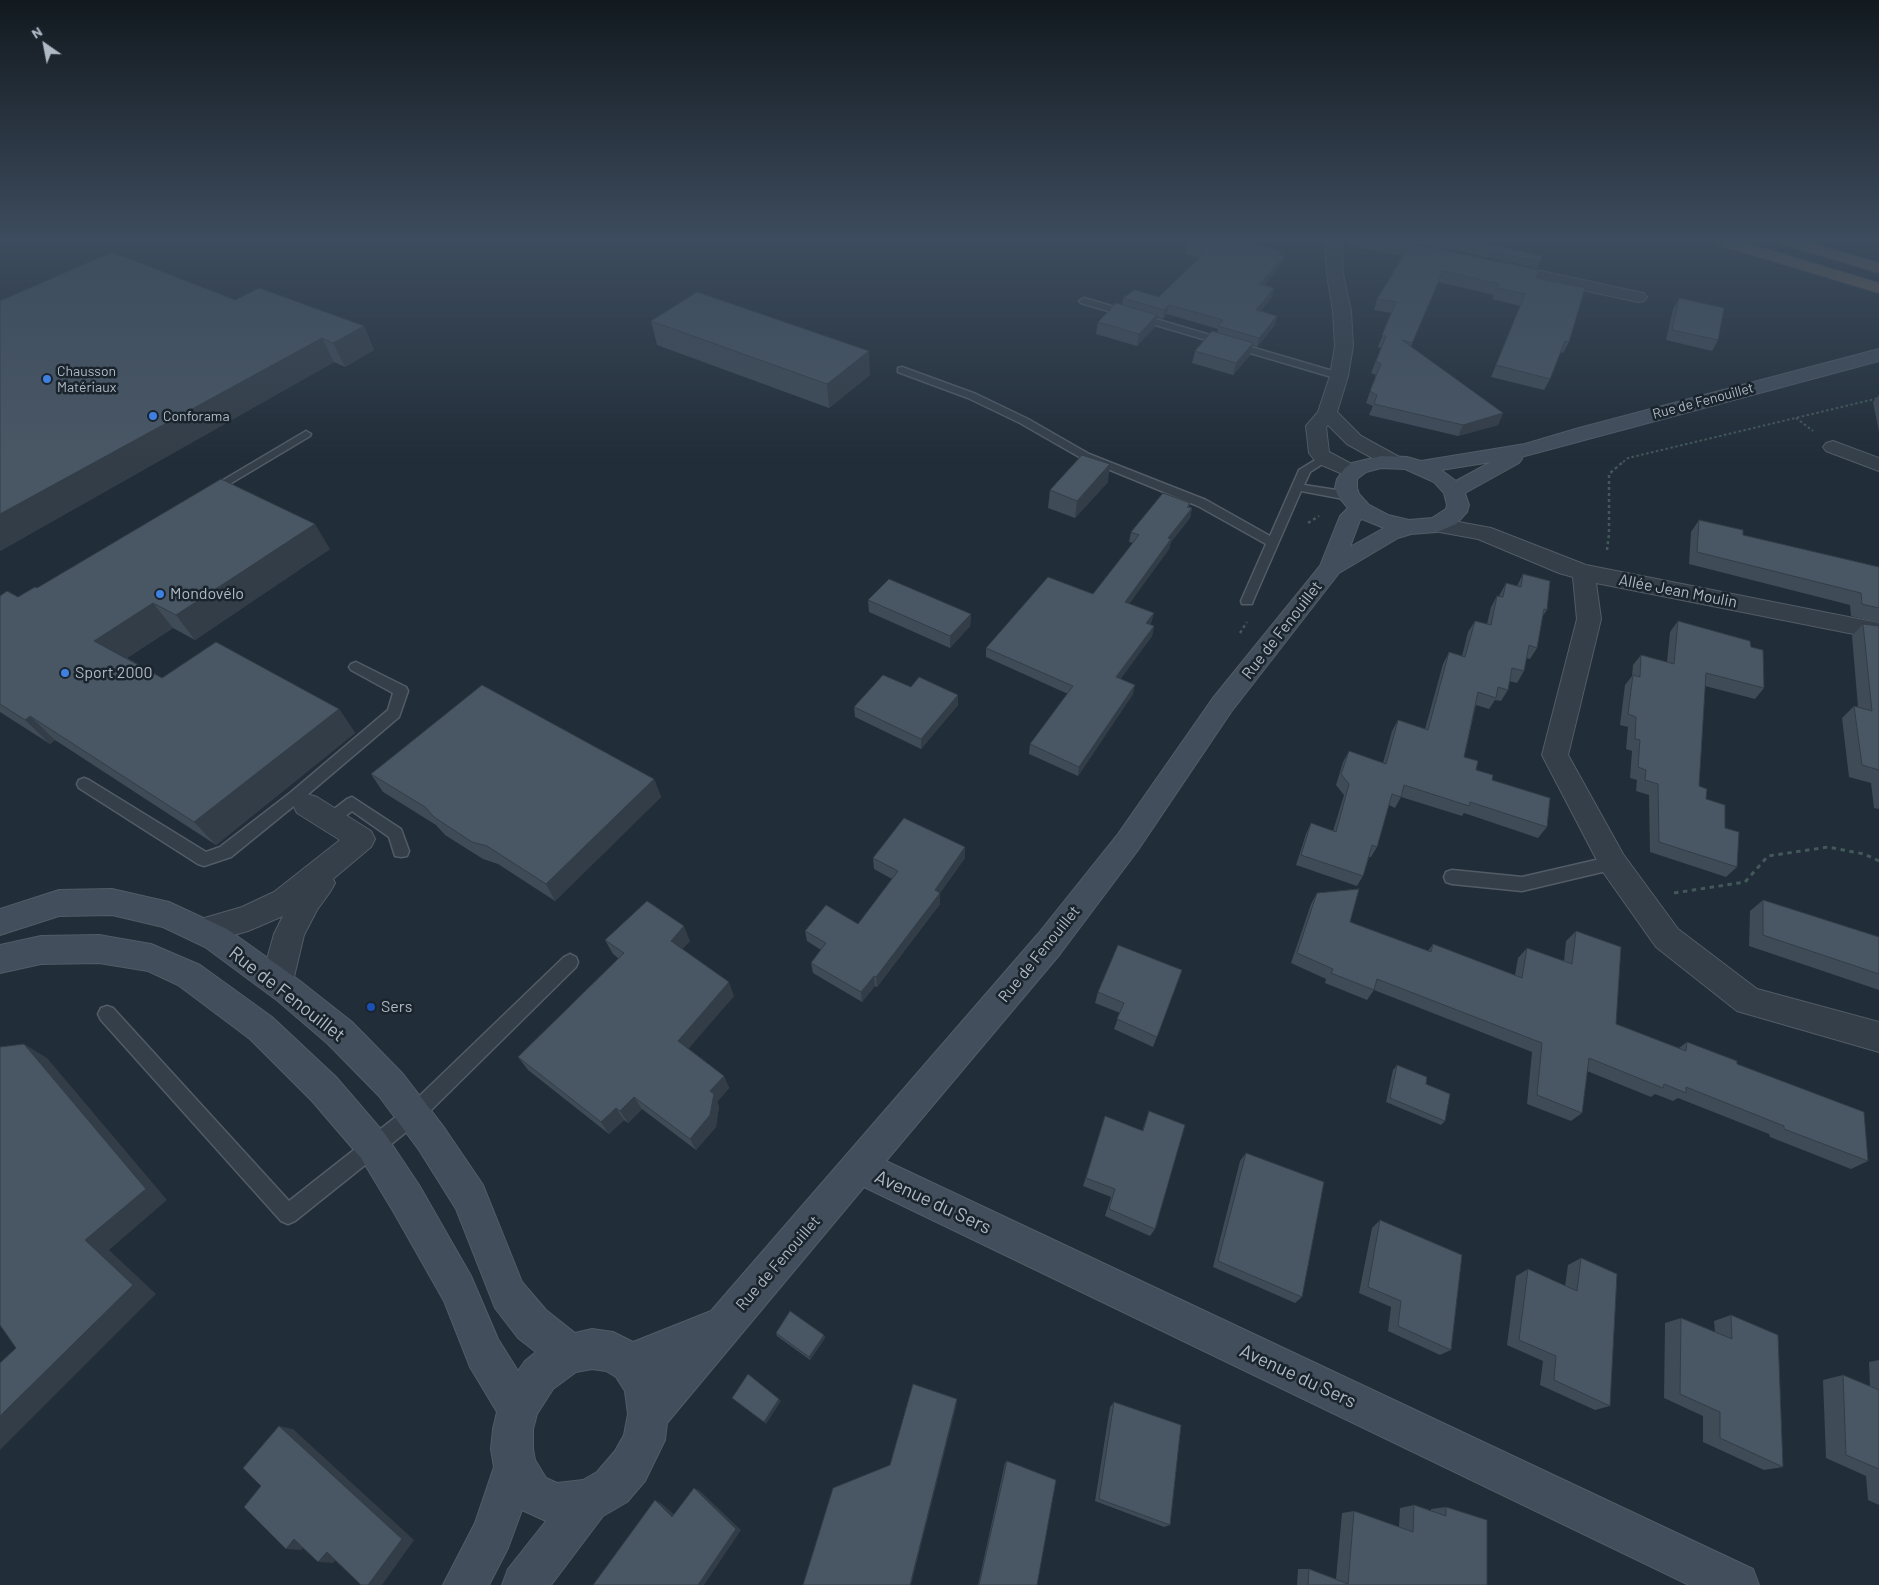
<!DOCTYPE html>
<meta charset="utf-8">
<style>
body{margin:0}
#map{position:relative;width:1879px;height:1585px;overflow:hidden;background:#212d38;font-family:Barlow,sans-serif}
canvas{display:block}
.north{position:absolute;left:20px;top:20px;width:50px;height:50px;-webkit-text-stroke:4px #1a242d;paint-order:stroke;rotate:327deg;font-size:14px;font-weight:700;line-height:20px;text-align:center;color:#afb9c5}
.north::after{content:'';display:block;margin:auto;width:18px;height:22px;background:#afb9c5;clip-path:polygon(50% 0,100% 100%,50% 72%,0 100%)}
</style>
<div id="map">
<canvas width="1879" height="1585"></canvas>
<div class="north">N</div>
</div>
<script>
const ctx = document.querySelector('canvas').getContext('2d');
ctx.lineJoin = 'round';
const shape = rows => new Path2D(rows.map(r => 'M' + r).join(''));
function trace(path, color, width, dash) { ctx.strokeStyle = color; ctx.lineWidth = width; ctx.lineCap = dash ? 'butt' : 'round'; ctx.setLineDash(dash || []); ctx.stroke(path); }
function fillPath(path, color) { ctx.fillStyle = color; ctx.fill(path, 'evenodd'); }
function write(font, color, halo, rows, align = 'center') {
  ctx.font = font + ' Barlow,sans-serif'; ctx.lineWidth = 5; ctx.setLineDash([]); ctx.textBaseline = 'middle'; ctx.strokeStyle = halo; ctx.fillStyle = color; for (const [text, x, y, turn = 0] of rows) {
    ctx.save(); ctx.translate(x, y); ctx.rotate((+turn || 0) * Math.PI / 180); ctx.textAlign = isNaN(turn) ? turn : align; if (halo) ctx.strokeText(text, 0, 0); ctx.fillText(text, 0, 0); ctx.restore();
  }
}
const pathFar2 = shape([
 [1796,418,1813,431],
 [1623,462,1628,458,1879,398]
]);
const pathFar1 = shape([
 [1308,523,1319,516],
 [1607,550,1609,534,1609,474,1624,461],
 [1240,633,1247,622]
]);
const path = shape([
 [1674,893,1745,882,1768,856,1828,847,1864,854,1879,861]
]);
const lane = shape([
 [1084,298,1343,374,1344,376,1339,379,1335,378,1081,303,1079,301,1084,298],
 [902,367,976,394,1028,419,1089,454,1206,500,1270,536,1299,470,1320,457,1328,457,1330,459,1310,472,1304,485,1349,492,1355,496,1349,500,1301,491,1253,601,1252,604,1242,604,1241,601,1266,544,1198,506,1081,458,1020,423,968,398,898,372,898,368,902,367],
 [306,431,311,434,310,436,213,494,209,496,203,492,306,431],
 [356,662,406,687,408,691,399,717,306,796,315,805,312,809,307,811,295,805,231,857,204,866,198,864,79,788,77,784,79,780,84,778,89,780,206,852,220,847,290,793,388,710,393,693,351,670,349,667,351,664,356,662],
 [352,797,401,829,409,851,407,856,401,857,395,856,389,837,352,811,335,824,330,826,325,824,322,820,325,816,347,799,352,797],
 [1613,856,1619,858,1621,863,1619,868,1522,891,1452,884,1446,882,1444,877,1446,872,1452,870,1522,877,1613,856],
 [570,954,576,957,578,962,576,967,420,1121,295,1221,288,1224,281,1221,101,1020,98,1014,101,1008,107,1006,113,1008,289,1201,406,1109,564,957,570,954]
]);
const street = shape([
 [1325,241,1341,241,1343,274,1351,311,1353,346,1348,376,1337,412,1361,436,1401,458,1404,462,1401,466,1394,468,1387,466,1347,444,1328,425,1326,427,1329,452,1359,468,1362,472,1359,476,1352,478,1317,463,1309,453,1306,426,1318,412,1330,376,1335,346,1333,311,1327,274,1325,241],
 [1348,241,1384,241,1445,251,1451,253,1453,256,1451,259,1445,261,1356,246,1350,244,1348,241],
 [1500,262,1638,292,1644,293,1647,297,1644,301,1638,302,1494,271,1492,267,1494,263,1500,262],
 [1833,441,1879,458,1879,471,1826,451,1823,447,1826,443,1833,441],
 [1437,518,1491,528,1586,565,1879,623,1879,639,1596,583,1601,619,1568,755,1623,854,1678,929,1757,989,1879,1022,1879,1052,1737,1011,1656,947,1603,872,1542,755,1577,619,1573,577,1559,573,1478,539,1429,530,1426,525,1429,520,1437,518],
 [307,794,317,797,371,831,375,839,371,847,333,879,335,883,330,892,317,910,304,935,293,981,288,991,277,995,266,991,261,981,274,934,283,916,248,931,202,944,191,940,187,931,191,922,242,907,274,892,340,840,297,813,293,805,297,797,307,794]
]);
const secondary = shape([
 [1879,349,1879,361,1521,457,1522,459,1519,463,1465,493,1469,505,1467,512,1456,524,1437,532,1411,534,1398,538,1339,573,1231,712,1138,850,1060,954,886,1161,1753,1569,1759,1585,1689,1585,864,1187,667,1423,665,1440,645,1481,627,1502,603,1516,551,1585,502,1585,508,1569,546,1521,522,1510,508,1548,489,1585,443,1585,475,1523,494,1467,491,1449,493,1429,497,1412,470,1367,444,1301,393,1211,361,1158,312,1101,250,1039,178,985,148,971,99,963,41,964,0,973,0,945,41,936,99,935,151,944,200,965,272,1017,336,1077,385,1134,419,1185,471,1276,498,1339,518,1371,525,1361,536,1352,518,1338,495,1308,456,1209,419,1150,379,1096,328,1044,278,1001,205,947,163,927,112,915,59,916,0,935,0,909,59,890,112,889,169,902,227,929,300,981,352,1022,403,1074,443,1126,483,1185,522,1282,546,1310,575,1333,592,1329,613,1332,633,1342,711,1311,1038,934,1118,834,1213,698,1320,566,1340,516,1348,508,1338,496,1335,488,1337,479,1345,468,1352,463,1381,456,1407,457,1421,461,1525,444,1579,428,1879,349],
 [1491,462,1456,481,1441,470,1491,462],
 [1381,468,1405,469,1434,482,1444,493,1447,505,1446,509,1432,518,1409,520,1388,515,1369,505,1359,494,1357,488,1357,479,1366,472,1381,468],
 [1362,519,1384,528,1350,547,1360,520,1362,519],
 [592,1369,606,1371,616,1377,625,1391,628,1414,624,1435,615,1451,597,1472,583,1480,557,1483,546,1478,535,1460,533,1449,533,1429,537,1414,553,1389,576,1372,592,1369]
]);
const highway = shape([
 [1714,241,1739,241,1879,283,1879,293,1716,244,1714,241],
 [1780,241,1805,241,1879,263,1879,273,1782,244,1780,241]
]);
const wall = shape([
 [1192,241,1262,241,1259,245,1282,251,1280,255,1282,265,1264,285,1274,288,1272,297,1261,311,1277,316,1275,325,1257,347,1252,345,1250,355,1233,375,1192,363,1195,351,1217,332,1218,329,1167,314,1163,319,1157,317,1155,327,1137,346,1096,334,1098,322,1122,305,1123,298,1159,297,1199,258,1185,254,1187,246],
 [1415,241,1477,241,1540,262,1537,268,1458,251,1414,244],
 [1410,245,1536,278,1569,342,1563,353,1560,352,1550,379,1544,390,1491,377,1520,306,1492,299,1494,295,1438,282,1411,347,1503,413,1498,425,1458,436,1369,415,1373,406,1366,403,1376,375,1371,373,1381,348,1378,347,1391,313,1374,310,1377,299],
 [1679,298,1718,340,1712,351,1666,340,1673,309],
 [235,300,364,326,374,350,345,367,334,362,0,551,0,301],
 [651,321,870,375,829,408,657,345],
 [1879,395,1879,432,1873,402],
 [1108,482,1075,518,1048,508,1050,490],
 [1190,503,1189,507,1192,508,1190,518,1171,542,1169,549,1129,604,1154,613,1151,623,1150,625,1154,626,1152,636,1120,679,1133,694,1078,776,1029,754,1030,744,1068,694,986,657,986,648,1093,594,1133,543,1129,542,1131,532],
 [1699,520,1743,535,1879,567,1879,623,1851,616,1850,605,1689,564,1691,532],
 [330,549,195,640,173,628,127,658,162,678,339,709,355,733,216,845,55,740,50,744,0,712,0,596,18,597],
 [1523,574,1547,610,1542,617,1537,648,1530,659,1526,658,1524,671,1517,683,1509,681,1508,690,1501,701,1495,700,1489,709,1476,705,1464,757,1476,770,1492,780,1547,827,1538,838,1464,813,1462,816,1401,797,1395,808,1389,805,1377,847,1371,857,1369,857,1363,876,1357,886,1296,865,1306,834,1311,823,1333,831,1344,795,1336,785,1343,762,1349,751,1383,763,1392,731,1398,720,1425,729,1443,664,1449,652,1462,656,1468,632,1475,621,1487,624,1491,607,1497,596,1499,596,1506,583,1517,586],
 [868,600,971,614,970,626,950,648,869,612],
 [1678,621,1751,647,1764,688,1755,699,1705,686,1699,786,1706,799,1725,828,1737,867,1726,877,1650,852,1649,795,1636,791,1637,780,1630,778,1632,751,1626,749,1628,727,1620,725,1625,685,1632,676,1633,665,1641,655,1667,662,1670,632],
 [1863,624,1879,626,1879,809,1874,808,1871,783,1849,777,1842,718,1854,706,1858,707,1852,636],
 [911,687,958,705,921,749,855,717,854,707],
 [371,774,654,779,661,797,555,901,498,864,483,859,445,835,436,825,383,792],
 [965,847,965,858,940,893,940,904,877,987,875,986,862,1002,813,973,811,963,821,950,807,941,805,931,858,924,892,879,874,869,873,858],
 [1317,893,1350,922,1428,951,1433,944,1515,975,1518,958,1527,948,1564,961,1566,941,1576,931,1616,1024,1679,1048,1687,1042,1737,1064,1868,1161,1851,1169,1770,1137,1769,1134,1678,1098,1673,1101,1655,1094,1651,1097,1587,1071,1582,1113,1571,1121,1527,1104,1532,1052,1374,990,1367,1000,1325,983,1326,979,1291,963,1311,904],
 [1763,900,1879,937,1879,990,1749,946,1750,911],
 [605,940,690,941,682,949,734,996,688,1048,724,1076,729,1088,717,1102,719,1106,716,1127,696,1150,642,1109,628,1123,624,1120,609,1134,528,1070,518,1057,619,959,613,954],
 [1182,970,1153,1047,1114,1029,1120,1013,1095,1003,1098,992],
 [1397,1065,1426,1084,1445,1121,1441,1125,1386,1102,1393,1070],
 [1149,1111,1155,1229,1150,1236,1105,1216,1111,1197,1083,1186,1105,1116,1142,1131],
 [1246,1153,1302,1297,1295,1303,1213,1267,1240,1161],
 [1380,1220,1451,1350,1440,1355,1388,1331,1391,1307,1359,1293,1372,1228],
 [1581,1258,1610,1406,1595,1410,1540,1385,1543,1361,1507,1345,1516,1276,1528,1269,1565,1286,1568,1265],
 [1731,1315,1783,1467,1764,1470,1703,1442,1703,1416,1664,1398,1665,1323,1681,1318,1715,1332,1714,1321],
 [776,1333,824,1335,825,1338,810,1360,777,1336],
 [1879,1360,1879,1505,1868,1500,1866,1476,1826,1458,1823,1380,1843,1375,1870,1387,1869,1362],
 [1114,1402,1170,1525,1164,1527,1095,1501,1110,1407],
 [1007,1461,1037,1585,978,1585,1005,1463],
 [1414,1505,1431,1511,1431,1509,1446,1507,1487,1585,1297,1585,1298,1569,1309,1569,1336,1579,1342,1513,1354,1511,1399,1527,1400,1508]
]);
const shadedWall = shape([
 [1257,241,1262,241,1252,253,1255,244],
 [1285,256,1282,265,1257,293,1259,284],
 [1274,288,1272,297,1254,319,1256,310],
 [1169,305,1167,314,1163,319,1164,310],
 [1157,315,1155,327,1137,346,1139,334],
 [1277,316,1275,325,1257,347,1259,338],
 [364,326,374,350,345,367,333,343],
 [322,338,334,362,0,551,0,514],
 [1253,343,1250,355,1233,375,1236,363],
 [869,351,870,375,829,408,827,384],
 [1503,413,1498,425,1458,436,1463,425],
 [1110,464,1108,482,1075,518,1077,501],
 [1192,508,1190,518,1171,542,1169,549,1123,612,1125,602,1168,538],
 [315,524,330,549,195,640,176,615],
 [153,603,173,628,116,665,94,641],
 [1154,613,1151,623,1144,633,1146,623],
 [971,614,970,626,950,648,950,636],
 [1154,626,1152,636,1115,687,1116,677],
 [1135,685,1133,694,1078,776,1079,767],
 [958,695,958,705,921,749,921,739],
 [339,709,355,733,216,845,194,822],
 [30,716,55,740,50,744,25,720],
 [654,779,661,797,555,901,546,884],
 [965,847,965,858,940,893,940,904,877,987,876,977,935,890],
 [684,926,690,941,677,955,671,941],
 [874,976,875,986,862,1002,861,992],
 [729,982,734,996,684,1054,678,1041],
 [24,1044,47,1058,167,1200,109,1250,156,1294,0,1450,0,1416,85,1240],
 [724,1076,729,1088,717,1102,719,1106,716,1127,696,1150,690,1139,710,1091],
 [634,1097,642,1109,628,1123,620,1111],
 [616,1108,624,1120,609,1134,601,1122],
 [824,1335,825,1338,810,1360,809,1357],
 [779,1399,781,1401,766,1424,764,1422],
 [957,1399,956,1407,911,1585,910,1585],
 [279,1426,293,1429,414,1540,382,1585,368,1585],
 [694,1488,699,1490,741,1530,704,1585,698,1585],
 [655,1500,661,1503,679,1519,672,1517],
 [294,1539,308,1541,301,1550,286,1549],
 [327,1552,341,1553,333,1563,318,1562]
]);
const building = shape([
 [1192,241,1257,241,1255,244,1282,251,1278,255,1285,256,1259,284,1274,288,1256,310,1277,316,1259,338,1218,326,1223,320,1169,305,1164,310,1123,298,1135,290,1159,297,1206,251,1187,246,1192,241],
 [1434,241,1477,241,1542,256,1540,262,1461,245,1434,241],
 [1410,245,1462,254,1539,270,1536,278,1585,288,1569,342,1565,341,1550,379,1496,365,1525,294,1497,288,1499,284,1443,271,1412,343,1402,340,1503,413,1463,425,1374,404,1377,395,1370,391,1381,364,1376,361,1386,336,1382,335,1396,302,1377,299,1410,245],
 [112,252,235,300,259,288,364,326,333,343,322,338,0,514,0,301,112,252],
 [697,292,869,351,827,384,651,321,697,292],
 [1679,298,1724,308,1718,340,1672,330,1679,298],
 [1116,303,1157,315,1139,334,1098,322,1116,303],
 [1212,331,1253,343,1236,363,1195,351,1212,331],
 [1082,455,1110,464,1077,501,1050,490,1082,455],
 [221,479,315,524,176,615,153,603,94,641,162,678,216,642,339,709,194,822,30,716,25,720,0,704,0,596,7,591,18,597,35,587,37,588,221,479],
 [1163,493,1190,503,1187,507,1192,508,1168,538,1171,539,1125,602,1154,613,1146,623,1154,626,1116,677,1135,685,1079,767,1030,744,1073,686,986,648,1048,577,1093,594,1139,535,1131,532,1163,493],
 [1699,520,1743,530,1743,535,1879,567,1879,608,1862,604,1861,593,1697,552,1699,520],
 [1523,574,1550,581,1547,610,1544,609,1537,648,1529,645,1524,671,1512,668,1508,690,1498,687,1496,698,1478,692,1464,757,1478,761,1476,770,1493,775,1492,780,1550,798,1547,827,1470,802,1469,806,1404,785,1401,797,1392,794,1377,847,1372,845,1363,876,1301,855,1311,823,1336,832,1349,784,1341,774,1349,751,1386,764,1398,720,1428,730,1449,652,1465,657,1475,621,1491,625,1497,596,1503,597,1506,583,1521,587,1523,574],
 [889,579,971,614,950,636,868,600,889,579],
 [1678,621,1750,641,1751,647,1763,650,1764,688,1706,673,1699,786,1707,789,1706,799,1725,805,1725,828,1739,832,1737,867,1659,842,1658,784,1645,780,1646,770,1638,767,1640,740,1635,739,1636,717,1628,714,1633,675,1640,677,1641,655,1674,664,1678,621],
 [1863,624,1879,626,1879,770,1862,765,1854,706,1872,711,1863,624],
 [883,675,911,687,919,677,958,695,921,739,854,707,883,675],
 [482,685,654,779,546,884,487,846,472,842,434,817,425,807,371,774,482,685],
 [904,818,965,847,935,890,940,893,876,977,874,976,861,992,811,963,826,943,805,931,826,905,858,924,898,871,873,858,904,818],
 [1359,889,1350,922,1431,952,1433,944,1522,978,1527,948,1572,964,1576,931,1621,947,1616,1024,1686,1051,1687,1042,1737,1061,1737,1064,1864,1112,1868,1161,1784,1129,1784,1126,1686,1087,1686,1093,1664,1084,1663,1088,1589,1058,1582,1113,1537,1095,1542,1043,1377,979,1374,990,1331,973,1333,969,1297,953,1317,893,1359,889],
 [1763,900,1879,937,1879,974,1763,935,1763,900],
 [647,901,684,926,671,941,729,982,678,1041,724,1076,710,1091,714,1094,710,1115,690,1139,634,1097,620,1111,616,1108,601,1122,518,1057,624,953,605,940,647,901],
 [1118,945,1182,970,1157,1037,1117,1019,1124,1003,1098,992,1118,945],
 [24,1044,146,1189,85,1240,133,1285,0,1416,0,1363,16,1348,0,1325,0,1047,24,1044],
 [1397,1065,1427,1077,1426,1084,1450,1094,1445,1121,1390,1098,1397,1065],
 [1149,1111,1185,1125,1155,1229,1109,1209,1115,1189,1086,1178,1105,1116,1143,1131,1149,1111],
 [1246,1153,1324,1182,1302,1297,1218,1261,1246,1153],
 [1380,1220,1462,1255,1451,1350,1398,1326,1401,1301,1368,1287,1380,1220],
 [1581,1258,1617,1274,1610,1406,1554,1380,1556,1356,1519,1340,1528,1269,1577,1291,1581,1258],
 [790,1311,824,1335,809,1357,776,1333,790,1311],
 [1731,1315,1778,1335,1783,1467,1720,1438,1720,1412,1680,1394,1681,1318,1732,1339,1731,1315],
 [748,1374,779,1399,764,1422,732,1398,748,1374],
 [1843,1375,1879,1390,1879,1469,1846,1455,1843,1375],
 [913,1384,957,1399,910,1585,803,1585,833,1488,890,1465,913,1384],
 [1114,1402,1181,1425,1170,1525,1099,1499,1114,1402],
 [279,1426,402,1539,368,1585,361,1585,327,1552,318,1562,294,1539,286,1549,244,1507,261,1486,243,1468,279,1426],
 [1007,1461,1056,1480,1037,1585,979,1585,1007,1461],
 [694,1488,736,1529,698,1585,593,1585,655,1500,672,1517,694,1488],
 [1414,1505,1446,1516,1446,1507,1487,1520,1487,1585,1308,1585,1309,1569,1348,1584,1354,1511,1413,1532,1414,1505]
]);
const markers = [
 [47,379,5,"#3f7fe0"],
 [153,416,5,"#3f7fe0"],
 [160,594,5,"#3f7fe0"],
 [65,673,5,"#3f7fe0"],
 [371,1007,5,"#1a4fb4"]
];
const farPoinames = [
 ["Chausson",57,371],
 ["Matériaux",57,387],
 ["Conforama",163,416]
];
const farStreetnames = [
 ["Rue de Fenouillet",1703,401,-15]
];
const streetNames = [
 ["Allée Jean Moulin",1678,591,11],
 ["Rue de Fenouillet",1282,630,-52],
 ["Rue de Fenouillet",1039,954,-51],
 ["Rue de Fenouillet",778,1263,-49]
];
const poiNames = [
 ["Mondovélo",170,594],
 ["Sport 2000",75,673],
 ["Sers",381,1007]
];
const nearStreetnames = [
 ["Rue de Fenouillet",287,994,38],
 ["Avenue du Sers",933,1202,25],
 ["Avenue du Sers",1298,1376,25]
];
trace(lane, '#525c67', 3);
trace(street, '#525c67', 2);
trace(secondary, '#525c67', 2);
trace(highway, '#3f4953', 2);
trace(pathFar2, '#425859', 2, [2.5, 2.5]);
trace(pathFar1, '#425859', 2.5, [3, 3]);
trace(path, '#425859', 3, [4.5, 4.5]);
fillPath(lane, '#343f49');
fillPath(street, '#343f49');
fillPath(secondary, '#424e5c');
fillPath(highway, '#6f6151');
fillPath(wall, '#3f4b57');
fillPath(shadedWall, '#333d47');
fillPath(building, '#495765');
trace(building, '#333d47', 1);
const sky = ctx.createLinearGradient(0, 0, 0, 463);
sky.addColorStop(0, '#12191f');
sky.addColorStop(0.52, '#3d4c5e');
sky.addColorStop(1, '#3d4c5e00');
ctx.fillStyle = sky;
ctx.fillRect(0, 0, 1879, 463);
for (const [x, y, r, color] of markers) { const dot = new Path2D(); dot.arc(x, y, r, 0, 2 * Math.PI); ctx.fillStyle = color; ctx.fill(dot); trace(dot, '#1a242d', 2); }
write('14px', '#afb9c5', '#1a242d', farPoinames, 'left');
write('14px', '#afb9c5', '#1a242d', farStreetnames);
write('16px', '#afb9c5', '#1a242d', streetNames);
write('16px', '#afb9c5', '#1a242d', poiNames, 'left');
write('19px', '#afb9c5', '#1a242d', nearStreetnames);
</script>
